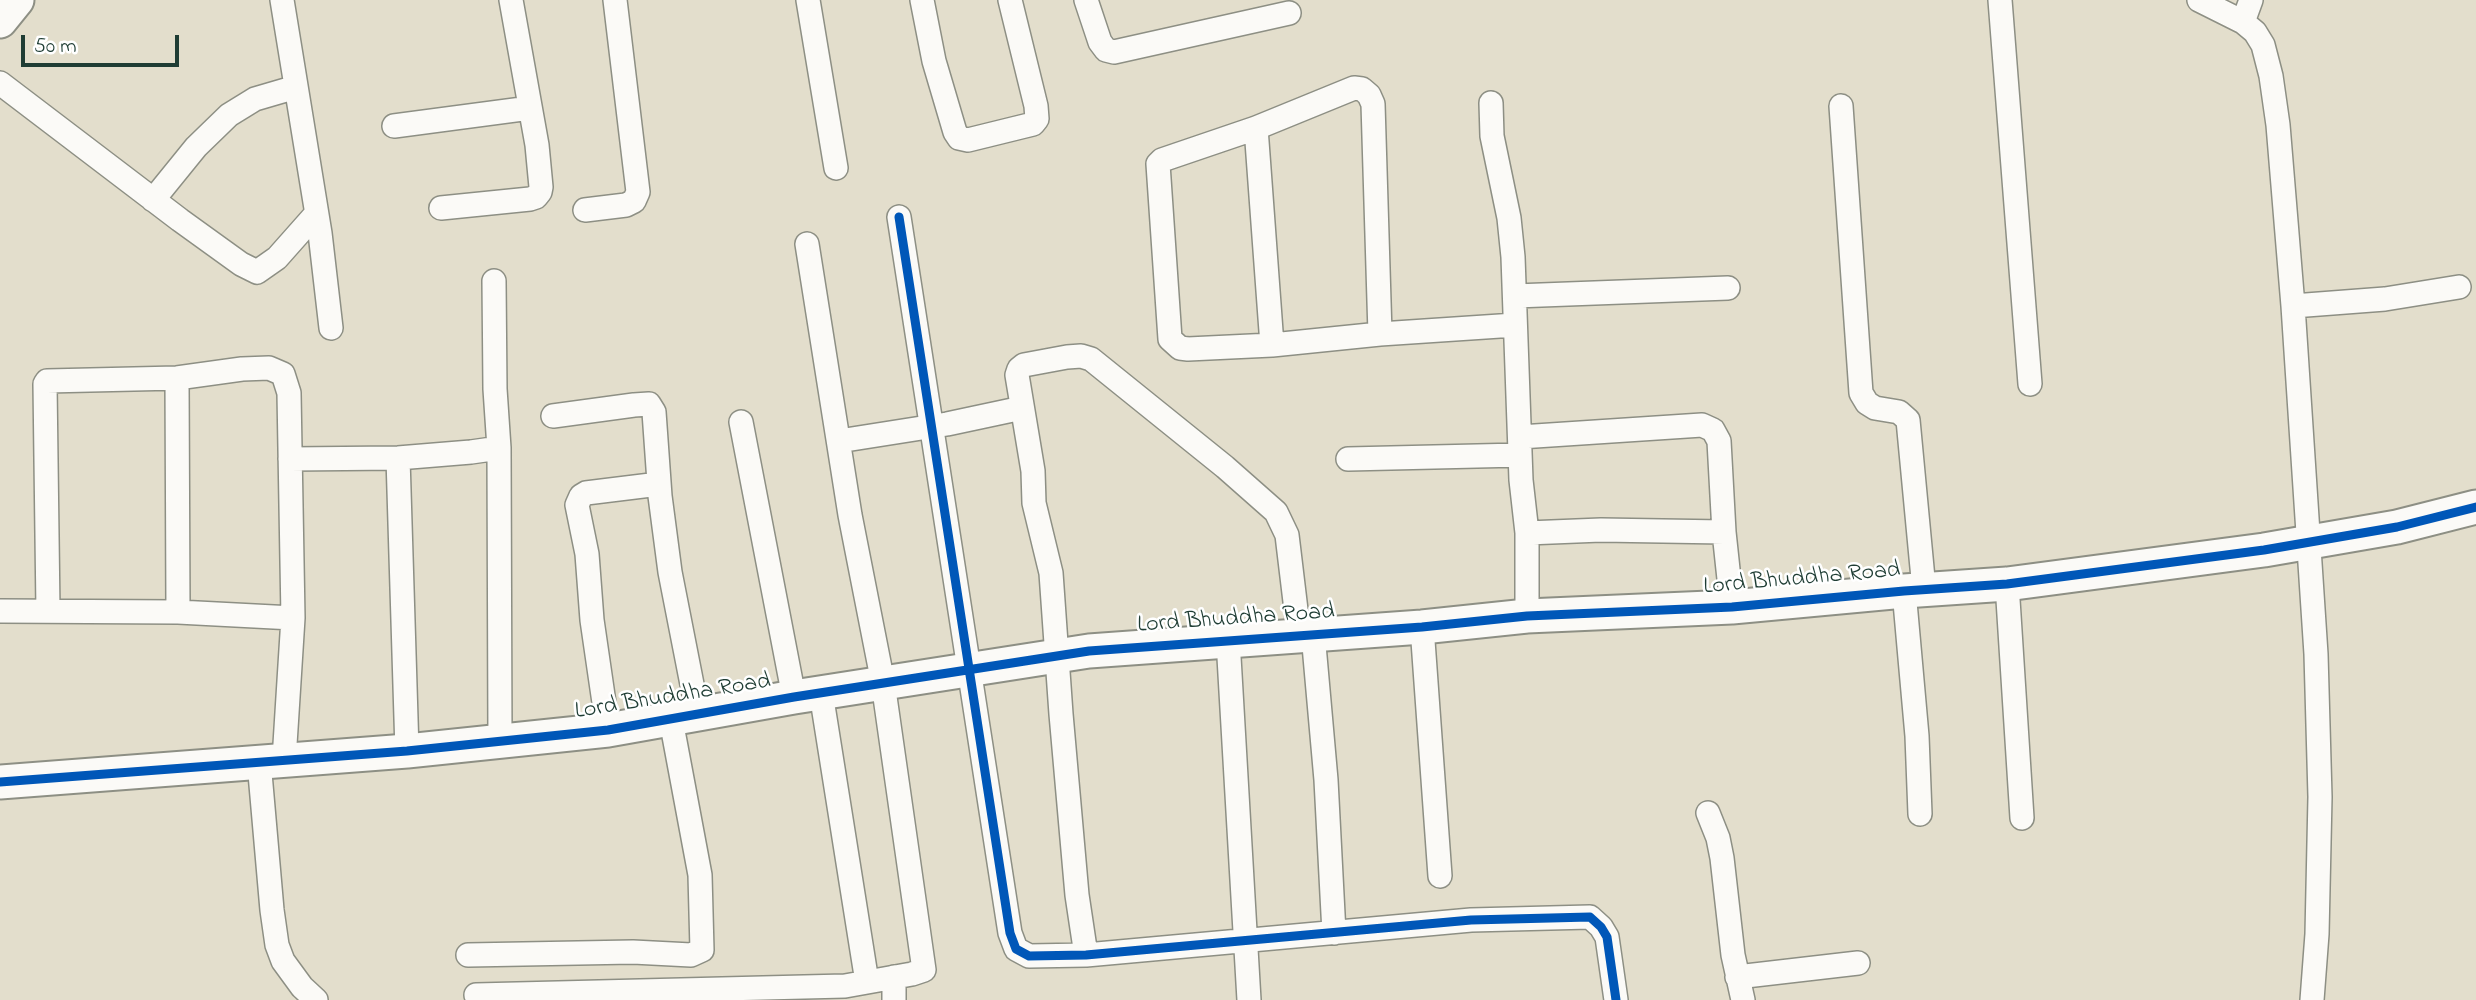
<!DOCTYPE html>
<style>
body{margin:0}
#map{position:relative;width:2476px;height:1000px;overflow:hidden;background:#e3decc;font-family:"Indie Flower",sans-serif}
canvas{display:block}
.scale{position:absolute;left:21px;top:35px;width:158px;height:32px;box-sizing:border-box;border:4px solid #1f3d34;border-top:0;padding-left:9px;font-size:21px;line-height:24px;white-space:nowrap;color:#1f3d34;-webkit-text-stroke:5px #fff;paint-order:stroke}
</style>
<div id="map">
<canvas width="2476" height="1000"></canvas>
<div class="scale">50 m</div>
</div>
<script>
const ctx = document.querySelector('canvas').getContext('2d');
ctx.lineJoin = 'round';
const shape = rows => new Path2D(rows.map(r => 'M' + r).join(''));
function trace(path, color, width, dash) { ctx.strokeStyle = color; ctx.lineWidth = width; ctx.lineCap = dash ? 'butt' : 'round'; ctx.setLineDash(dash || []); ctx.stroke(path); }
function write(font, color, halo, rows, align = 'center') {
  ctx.font = font + ' "Indie Flower",sans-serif'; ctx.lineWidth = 5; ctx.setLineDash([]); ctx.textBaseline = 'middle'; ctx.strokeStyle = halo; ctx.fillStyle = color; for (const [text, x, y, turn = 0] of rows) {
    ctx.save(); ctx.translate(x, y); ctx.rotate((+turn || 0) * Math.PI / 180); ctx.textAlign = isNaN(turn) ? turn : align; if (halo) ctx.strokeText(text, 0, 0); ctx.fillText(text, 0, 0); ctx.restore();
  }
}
const street = shape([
 [282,0,320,233,331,328],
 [808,0,836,168],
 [922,0,934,61,955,132,959,138,968,140,1033,124,1037,119,1036,106,1010,0],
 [1086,0,1100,42,1106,50,1114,52,1289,13],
 [2000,0,2030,384],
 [2199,0,2243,22,2255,32,2263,45,2271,76,2278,125,2293,306,2316,654,2320,797,2317,934,2312,1000],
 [2243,22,2251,0],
 [0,83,180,220,241,264,257,272,277,258,316,214],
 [1491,103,1492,136,1509,218,1513,257,1521,480,1527,533,1527,616],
 [1841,106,1861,393,1867,403,1875,408,1899,412,1908,420,1924,589],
 [394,126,530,108],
 [1256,128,1272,345,1380,334,1515,325],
 [153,200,196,147,229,115,255,99,296,87],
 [441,208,530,199,536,197,540,192,541,187,537,145,511,0],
 [585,210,626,205,634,201,638,192,615,0],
 [899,217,1010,933,1016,949,1029,956,1086,955,1471,920,1590,917,1601,927,1607,937,1616,1000],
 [1515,296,1728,288],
 [2293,306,2385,299,2459,287],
 [1272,345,1188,349,1180,348,1170,339,1158,164,1162,160,1256,128,1354,88,1362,89,1369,95,1373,104,1380,334],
 [177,378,178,612],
 [553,416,634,405,649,404,654,412,660,496,670,572,698,715],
 [741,422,794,697],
 [1520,437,1702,425,1713,430,1719,441,1724,532,1732,607],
 [839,441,947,424,1022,408],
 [499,448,500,741],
 [398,458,407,751],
 [290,459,398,458,471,452,499,448,495,389,494,281],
 [1348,459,1520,455],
 [1527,533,1601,530,1724,532],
 [2007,584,2022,818],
 [1904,591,1917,736,1920,814],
 [0,611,178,612,293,618],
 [48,611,45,384,47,381,177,378,242,369,269,368,283,374,289,393,293,618,284,760],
 [1422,627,1440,876],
 [1313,634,1326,780,1334,933],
 [1228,640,1249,1000],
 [821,693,867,982],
 [608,730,592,620,587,554,577,505,581,496,586,493,659,484],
 [259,762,272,910,277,945,283,961,302,987,316,1000],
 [1708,813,1718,838,1722,858,1733,955,1743,1000],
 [468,955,633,952,691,955,702,950,700,875,671,720],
 [1086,955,1077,895,1061,714,1051,573,1034,503,1033,471,1017,375,1019,369,1024,365,1067,357,1081,356,1091,359,1225,467,1276,512,1287,535,1299,635],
 [1737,977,1858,963],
 [476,995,845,986,912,974,924,970,883,683,850,515,807,244],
 [894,1000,894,977]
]);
const secondary = shape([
 [0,21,17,0],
 [0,782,407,751,608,730,794,697,1089,651,1422,627,1527,616,1732,607,1904,591,2007,584,2264,550,2397,527,2476,507]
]);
const cycleway = shape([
 [899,217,1010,933,1016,949,1029,956,1086,955,1471,920,1590,917,1601,927,1607,937,1616,1000],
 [0,782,407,751,608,730,794,697,1089,651,1422,627,1527,616,1732,607,1904,591,2007,584,2264,550,2397,527,2476,507]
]);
const streetNames = [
 ["Lord Bhuddha Road",1802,580,-5],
 ["Lord Bhuddha Road",1236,620,-4],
 ["Lord Bhuddha Road",673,698,-9]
];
trace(street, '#8d8f84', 26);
trace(secondary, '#8d8f84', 37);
trace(street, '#fbfaf7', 23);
trace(secondary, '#fbfaf7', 33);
trace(cycleway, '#0057b8', 9);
write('24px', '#1f3d34', '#fff', streetNames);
</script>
